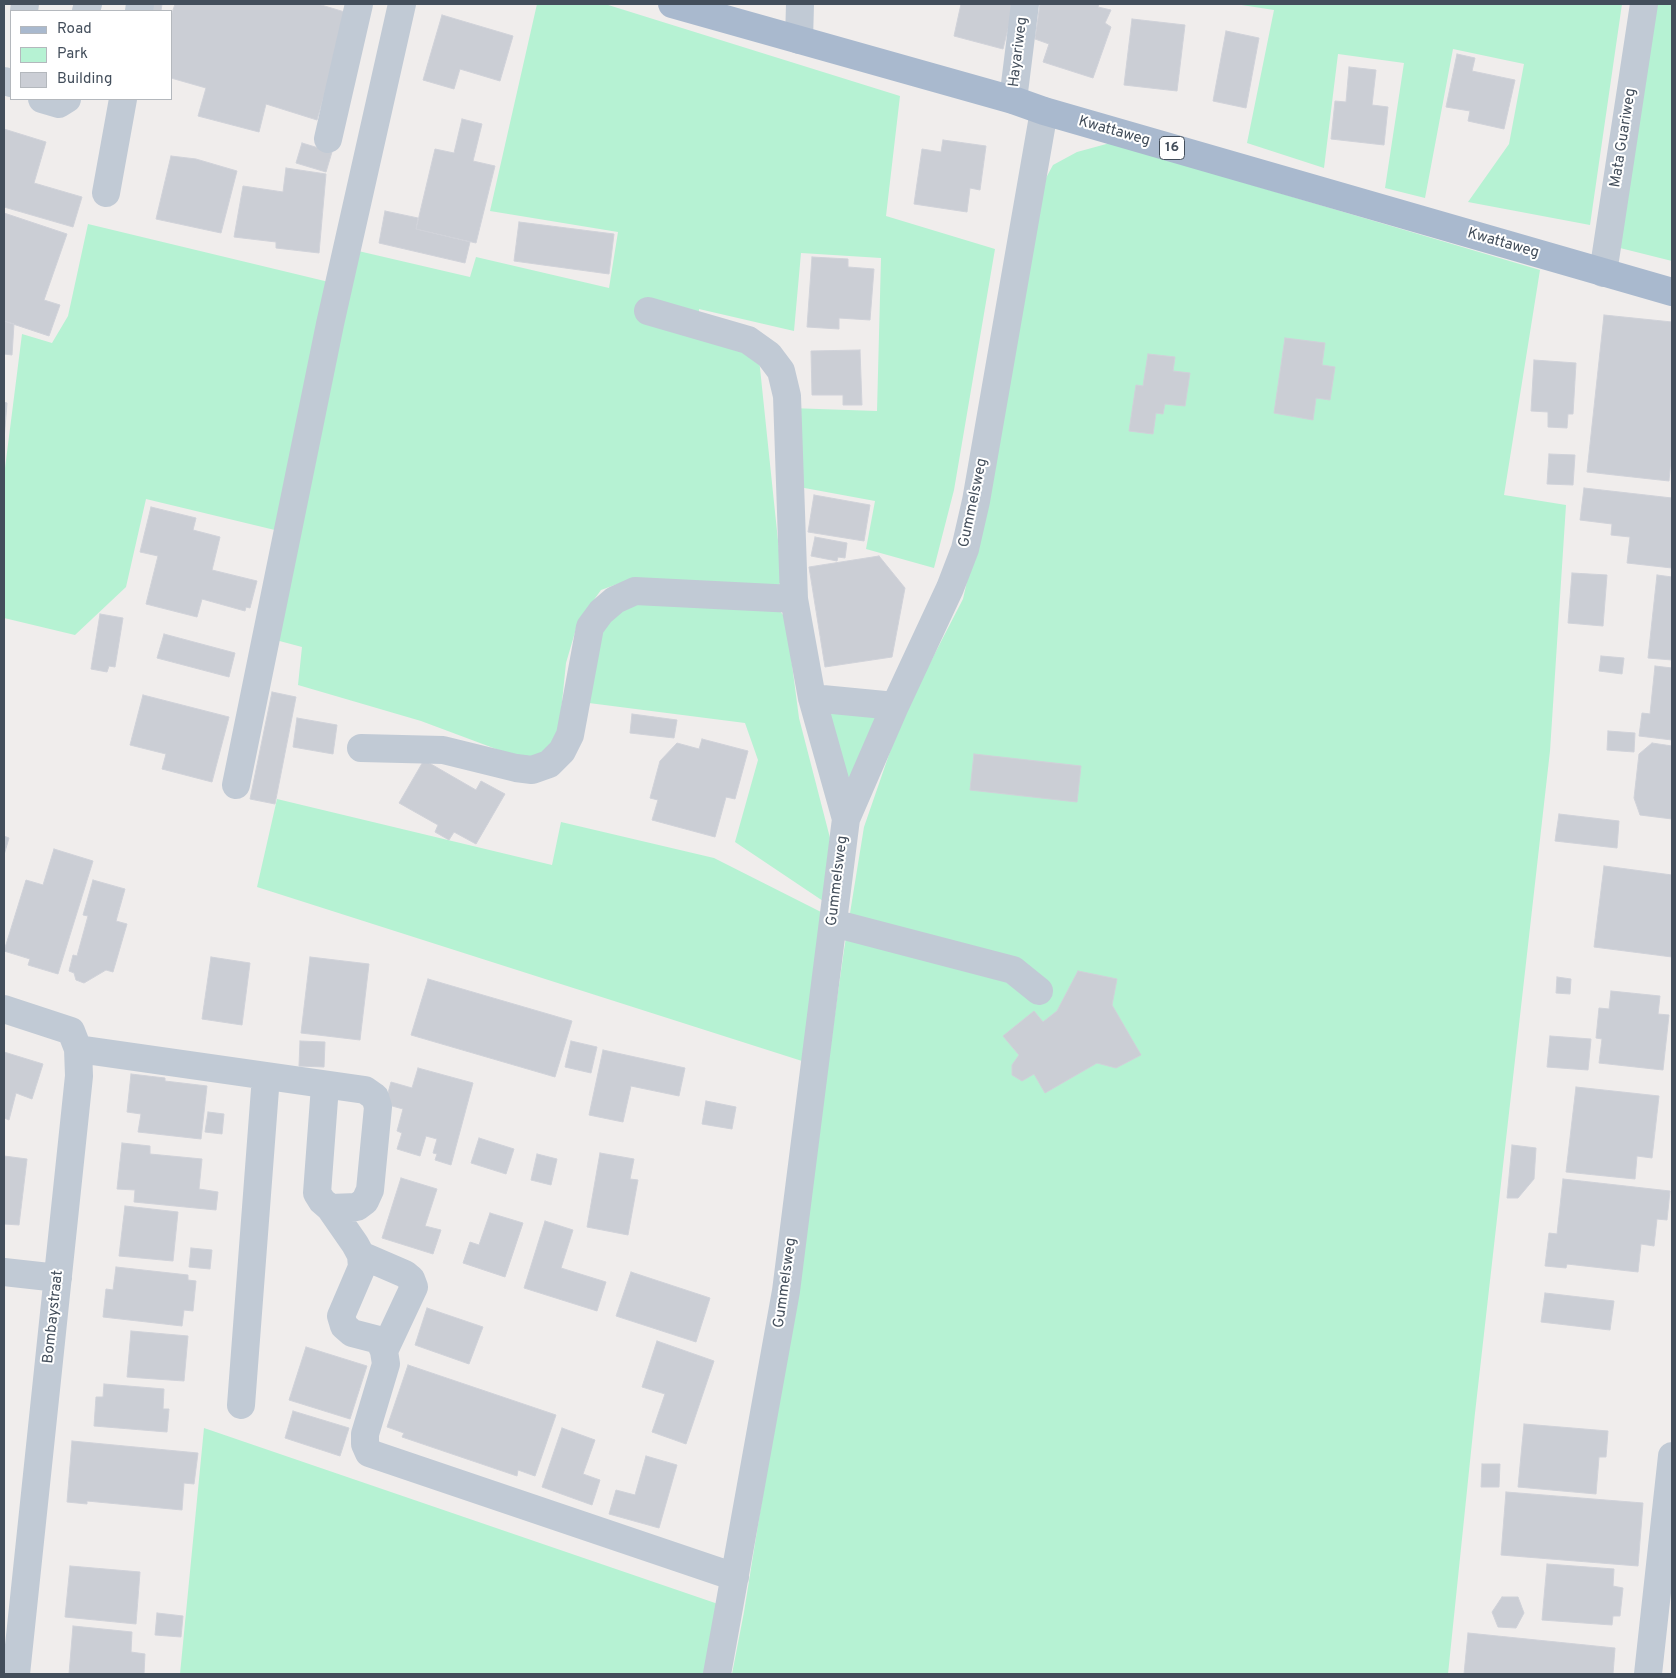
<!DOCTYPE html>
<style>
body{margin:0}
#map{position:relative;width:1676px;height:1678px;overflow:hidden;background:#f0edec;font-family:Overpass,sans-serif}
canvas{display:block}
.frame{position:absolute;inset:0;border:5px solid #434e5b;pointer-events:none}
.legend{position:absolute;left:10px;top:10px;width:162px;height:90px;box-sizing:border-box;background:#fff;border:1px solid #b4b8bd;margin:0;padding:6px 9px;list-style:none;font-size:15px;color:#434e5b}
.legend li{display:flex;align-items:center;gap:10px;height:25px}
.legend b{width:25px;border:1px solid #b4b8bd}
</style>
<div id="map">
<canvas width="1676" height="1678"></canvas>
<div class="frame"></div>
<ul class="legend">
<li><b style="height:6px;background:#a9b9ce"></b>Road</li>
<li><b style="height:14px;background:#b6f2d3"></b>Park</li>
<li><b style="height:14px;background:#cbced5"></b>Building</li>
</ul>
</div>
<script>
const ctx = document.querySelector('canvas').getContext('2d');
ctx.lineJoin = 'round';
function fillPath(path, color) { ctx.fillStyle = color; ctx.fill(path, 'evenodd'); }
const shape = rows => new Path2D(rows.map(r => 'M' + r).join(''));
function trace(path, color, width, dash) { ctx.strokeStyle = color; ctx.lineWidth = width; ctx.lineCap = dash ? 'butt' : 'round'; ctx.setLineDash(dash || []); ctx.stroke(path); }
function write(font, color, halo, rows, align = 'center') {
  ctx.font = font + ' Overpass,sans-serif'; ctx.lineWidth = 4; ctx.setLineDash([]); ctx.textBaseline = 'middle'; ctx.strokeStyle = halo; ctx.fillStyle = color; for (const [text, x, y, turn = 0] of rows) {
    ctx.save(); ctx.translate(x, y); ctx.rotate((+turn || 0) * Math.PI / 180); ctx.textAlign = isNaN(turn) ? turn : align; if (halo) ctx.strokeText(text, 0, 0); ctx.fillText(text, 0, 0); ctx.restore();
  }
}
const green = shape([
 [537,4,605,4,900,96,886,216,995,249,954,490,934,568,866,549,875,501,799,487,790,408,877,411,881,258,801,253,794,331,699,309,699,333,758,349,782,579,777,588,634,578,601,590,578,622,566,663,555,771,421,721,298,685,302,647,272,639,354,250,470,277,476,257,609,288,618,232,490,211],
 [1235,4,1622,4,1590,225,1468,202,1509,144,1524,64,1453,49,1425,198,1385,188,1404,63,1338,54,1324,168,1247,143,1274,10],
 [1655,4,1672,4,1672,261,1620,248],
 [1110,143,1540,270,1504,495,1566,505,1550,751,1475,1413,1448,1674,732,1674,744,1612,795,1294,844,950,864,827,902,717,963,599,987,492,1040,189,1053,165,1077,152],
 [88,224,333,283,279,531,146,499,126,587,75,635,4,618,4,476,22,334,52,343,68,316],
 [642,595,777,607,786,619,799,718,830,838,823,901,735,842,758,760,745,723,581,702,590,632],
 [822,708,884,714,850,796],
 [277,799,552,865,561,822,714,858,821,912,802,1061,257,887],
 [204,1428,721,1605,707,1674,180,1674]
]);
const building = shape([
 [153,4,162,4,161,11,152,11,153,4],
 [175,4,318,4,348,13,317,120,266,104,259,132,198,116,206,88,171,78,171,16,175,4],
 [961,4,1014,4,1003,49,954,36,961,4],
 [1040,4,1099,4,1098,7,1111,10,1105,23,1111,27,1093,78,1043,62,1049,44,1035,39,1040,4],
 [442,15,513,36,500,81,460,69,454,89,423,80,442,15],
 [1132,19,1185,25,1177,91,1124,85,1132,19],
 [1226,31,1259,38,1246,108,1213,101,1226,31],
 [1457,54,1475,58,1472,71,1515,80,1504,129,1468,121,1470,111,1446,107,1457,54],
 [1349,67,1376,70,1372,105,1388,107,1384,145,1331,139,1335,101,1346,102,1349,67],
 [462,119,482,124,473,161,495,166,476,243,416,229,435,149,454,153,462,119],
 [4,129,46,142,34,183,82,197,73,227,4,207,4,129],
 [943,140,986,146,980,190,970,188,967,212,914,204,922,149,941,152,943,140],
 [302,143,332,152,326,172,296,163,302,143],
 [171,156,196,159,237,171,221,233,156,219,171,156],
 [286,168,326,174,319,253,276,248,276,242,234,237,243,186,283,192,286,168],
 [385,211,418,218,416,229,470,242,465,263,379,243,385,211],
 [4,213,67,234,44,300,60,305,49,336,4,321,4,213],
 [519,222,614,234,609,274,514,261,519,222],
 [812,257,848,259,848,267,874,269,870,320,839,318,839,329,807,327,812,257],
 [1604,315,1672,322,1672,449,1669,481,1587,472,1604,315],
 [4,321,14,324,12,355,4,354,4,321],
 [1285,338,1325,343,1322,365,1335,367,1330,400,1316,398,1313,420,1274,413,1285,338],
 [860,350,862,405,843,405,843,395,812,395,811,351,860,350],
 [1148,354,1175,357,1173,371,1190,373,1185,406,1165,404,1163,414,1156,413,1153,434,1129,431,1136,385,1143,386,1148,354],
 [1534,360,1576,363,1573,414,1568,414,1567,428,1548,427,1548,412,1531,411,1534,360],
 [4,402,7,403,4,440,4,402],
 [1549,454,1575,455,1573,485,1547,484,1549,454],
 [1584,488,1672,498,1672,568,1627,563,1630,537,1611,535,1612,524,1580,520,1584,488],
 [814,495,870,505,864,541,808,532,814,495],
 [151,507,196,518,193,530,220,537,212,570,257,581,250,608,246,607,245,611,202,599,197,617,146,604,158,556,140,552,151,507],
 [815,537,847,543,845,558,838,557,837,561,811,556,815,537],
 [879,556,905,588,892,657,825,667,809,567,879,556],
 [1572,573,1607,575,1603,626,1568,623,1572,573],
 [1657,575,1672,577,1672,660,1648,658,1657,575],
 [100,614,123,618,115,667,109,666,107,672,91,669,100,614],
 [164,634,235,653,229,677,157,658,164,634],
 [1601,656,1624,658,1622,674,1599,671,1601,656],
 [1655,666,1672,668,1672,740,1639,736,1642,713,1650,714,1655,666],
 [272,692,296,697,275,804,250,799,272,692],
 [143,695,229,717,212,782,162,769,166,754,130,745,143,695],
 [632,714,677,720,674,738,630,733,632,714],
 [297,718,337,725,333,754,293,747,297,718],
 [1608,731,1635,733,1634,752,1607,750,1608,731],
 [702,739,748,751,735,799,726,797,715,837,652,820,658,800,650,798,660,761,677,743,699,749,702,739],
 [1652,743,1672,746,1672,819,1640,815,1634,798,1639,754,1652,743],
 [974,754,1081,766,1077,802,970,790,974,754],
 [424,760,476,790,481,781,505,794,476,844,454,832,449,840,435,832,438,825,399,803,424,760],
 [1559,814,1619,821,1617,848,1555,841,1559,814],
 [4,836,9,838,4,855,4,836],
 [54,849,93,861,58,974,28,965,30,959,4,951,26,880,43,885,54,849],
 [1604,866,1672,875,1672,957,1594,947,1604,866],
 [93,880,125,889,116,921,127,924,113,972,106,970,84,983,76,980,74,973,69,971,73,955,77,956,88,916,83,915,93,880],
 [211,957,250,963,242,1025,202,1019,211,957],
 [310,957,369,964,360,1040,301,1033,310,957],
 [1078,971,1117,979,1112,1005,1141,1055,1116,1068,1097,1063,1045,1093,1034,1074,1022,1081,1012,1075,1012,1065,1019,1055,1003,1036,1034,1011,1043,1022,1057,1011,1078,971],
 [1557,977,1571,979,1570,994,1556,993,1557,977],
 [428,979,572,1021,555,1077,411,1035,428,979],
 [1611,991,1660,996,1658,1014,1669,1015,1663,1070,1599,1063,1602,1039,1596,1038,1599,1008,1609,1009,1611,991],
 [1550,1036,1591,1039,1588,1070,1547,1067,1550,1036],
 [300,1041,325,1042,324,1067,299,1066,300,1041],
 [571,1041,597,1047,591,1073,565,1067,571,1041],
 [603,1050,685,1068,679,1096,631,1086,623,1122,589,1115,603,1050],
 [4,1052,43,1064,32,1099,16,1093,9,1120,4,1118,4,1052],
 [418,1068,473,1083,451,1165,435,1160,437,1154,433,1153,437,1139,426,1136,420,1156,397,1149,402,1133,397,1131,403,1109,385,1104,391,1082,412,1088,418,1068],
 [131,1074,165,1078,165,1081,207,1086,201,1139,138,1132,141,1114,127,1112,131,1074],
 [1576,1087,1659,1096,1652,1158,1637,1156,1635,1179,1566,1172,1576,1087],
 [706,1101,736,1107,732,1129,702,1124,706,1101],
 [208,1112,224,1114,222,1134,205,1132,208,1112],
 [479,1138,514,1149,506,1174,471,1163,479,1138],
 [122,1143,150,1146,150,1154,202,1159,199,1189,218,1192,216,1210,134,1202,135,1190,117,1189,122,1143],
 [1512,1145,1536,1148,1534,1179,1518,1198,1507,1198,1512,1145],
 [600,1153,634,1159,630,1179,638,1180,628,1235,587,1227,600,1153],
 [537,1154,557,1159,551,1185,531,1180,537,1154],
 [4,1156,27,1159,19,1225,4,1224,4,1156],
 [401,1178,437,1189,425,1226,441,1230,433,1254,382,1238,401,1178],
 [1563,1179,1670,1191,1667,1220,1657,1219,1654,1246,1641,1244,1638,1272,1567,1264,1566,1268,1545,1266,1549,1233,1557,1234,1563,1179],
 [125,1206,178,1212,173,1261,119,1256,125,1206],
 [490,1213,523,1223,505,1277,463,1263,470,1242,479,1245,490,1213],
 [545,1221,573,1230,561,1268,606,1282,597,1311,524,1288,545,1221],
 [191,1248,212,1250,210,1269,189,1267,191,1248],
 [116,1267,188,1275,188,1280,196,1281,193,1311,184,1310,182,1326,103,1317,106,1289,113,1290,116,1267],
 [631,1272,710,1298,696,1342,616,1316,631,1272],
 [1545,1293,1614,1301,1610,1330,1541,1322,1545,1293],
 [427,1308,483,1327,469,1364,415,1345,427,1308],
 [131,1331,188,1336,184,1381,127,1377,131,1331],
 [657,1341,714,1361,686,1444,652,1432,665,1394,642,1387,657,1341],
 [306,1347,367,1366,350,1419,289,1400,306,1347],
 [408,1365,556,1415,535,1476,518,1470,517,1476,402,1437,404,1433,387,1427,408,1365],
 [104,1384,164,1389,163,1409,169,1409,167,1432,94,1426,96,1397,103,1397,104,1384],
 [293,1411,349,1428,340,1456,285,1438,293,1411],
 [1524,1424,1608,1431,1606,1457,1599,1457,1596,1494,1518,1487,1524,1424],
 [562,1428,595,1440,583,1474,600,1480,592,1505,542,1487,562,1428],
 [72,1441,198,1453,194,1484,184,1483,182,1510,87,1501,87,1504,67,1502,72,1441],
 [646,1456,677,1465,659,1528,609,1514,616,1490,635,1495,646,1456],
 [1482,1464,1500,1464,1499,1487,1481,1487,1482,1464],
 [1506,1492,1643,1503,1638,1566,1501,1555,1506,1492],
 [1547,1564,1614,1569,1613,1586,1623,1588,1620,1616,1613,1616,1612,1625,1542,1620,1547,1564],
 [70,1566,140,1572,136,1624,65,1617,70,1566],
 [1502,1597,1518,1597,1524,1613,1516,1628,1498,1627,1492,1612,1502,1597],
 [157,1613,183,1616,181,1637,155,1635,157,1613],
 [73,1626,132,1632,131,1652,145,1654,144,1674,69,1674,73,1626],
 [1468,1633,1615,1648,1613,1674,1464,1674,1468,1633]
]);
const minor = shape([
 [24,11,25,4],
 [86,11,88,4],
 [139,11,140,4],
 [799,40,800,4],
 [4,81,11,83],
 [42,99,59,104,67,99],
 [1013,100,1025,4],
 [328,139,359,4],
 [106,193,123,99],
 [1603,273,1644,4],
 [648,311,748,340,769,355,781,371,787,396,794,599,812,698,846,819],
 [812,698,895,706],
 [361,748,443,750,516,768,532,770,549,764,562,751,570,735,590,627,601,612,615,600,635,591,794,599],
 [236,785,330,324,402,4],
 [833,923,1013,970,1039,991],
 [4,1009,71,1031,78,1049,79,1076,16,1674],
 [78,1049,365,1090,375,1097,378,1107,370,1190,365,1201,357,1207,330,1208,355,1244,361,1255,362,1267,341,1316,344,1326,352,1333,379,1340,384,1351,386,1364,365,1434,365,1444,369,1453,735,1577],
 [325,1086,317,1193,322,1201,330,1208],
 [361,1255,405,1274,411,1279,414,1287,384,1351],
 [4,1272,58,1278],
 [241,1405,266,1076],
 [717,1674,786,1291,846,819,895,706,950,588,965,549,976,501,1044,111],
 [1648,1674,1672,1456]
]);
const major = shape([
 [672,4,1013,100,1044,111,1672,292]
]);
const shields = [
 [1172,148,25]
];
const shieldNames = [
 ["16",1172,148]
];
const streetNames = [
 ["Hayariweg",1019,52,-83],
 ["Kwattaweg",1114,132,16],
 ["Mata Guariweg",1624,138,-81],
 ["Kwattaweg",1503,244,16],
 ["Gummelsweg",974,503,-78],
 ["Gummelsweg",838,881,-83],
 ["Gummelsweg",786,1283,-82],
 ["Bombaystraat",54,1317,-84]
];
fillPath(green, '#b6f2d3');
fillPath(building, '#cbced5');
trace(building, '#d0d2d9', 1);
trace(minor, '#c1cad5', 28);
trace(major, '#a9b9ce', 28);
for (const [x, y, w] of shields) { const box = new Path2D(); box.roundRect(x - w / 2, y - 11.5, w, 23, 4); ctx.fillStyle = '#fff'; ctx.fill(box); trace(box, '#434e5b', 1); }
write('bold 14px', '#434e5b', null, shieldNames);
write('15px', '#434e5b', '#fff', streetNames);
</script>
